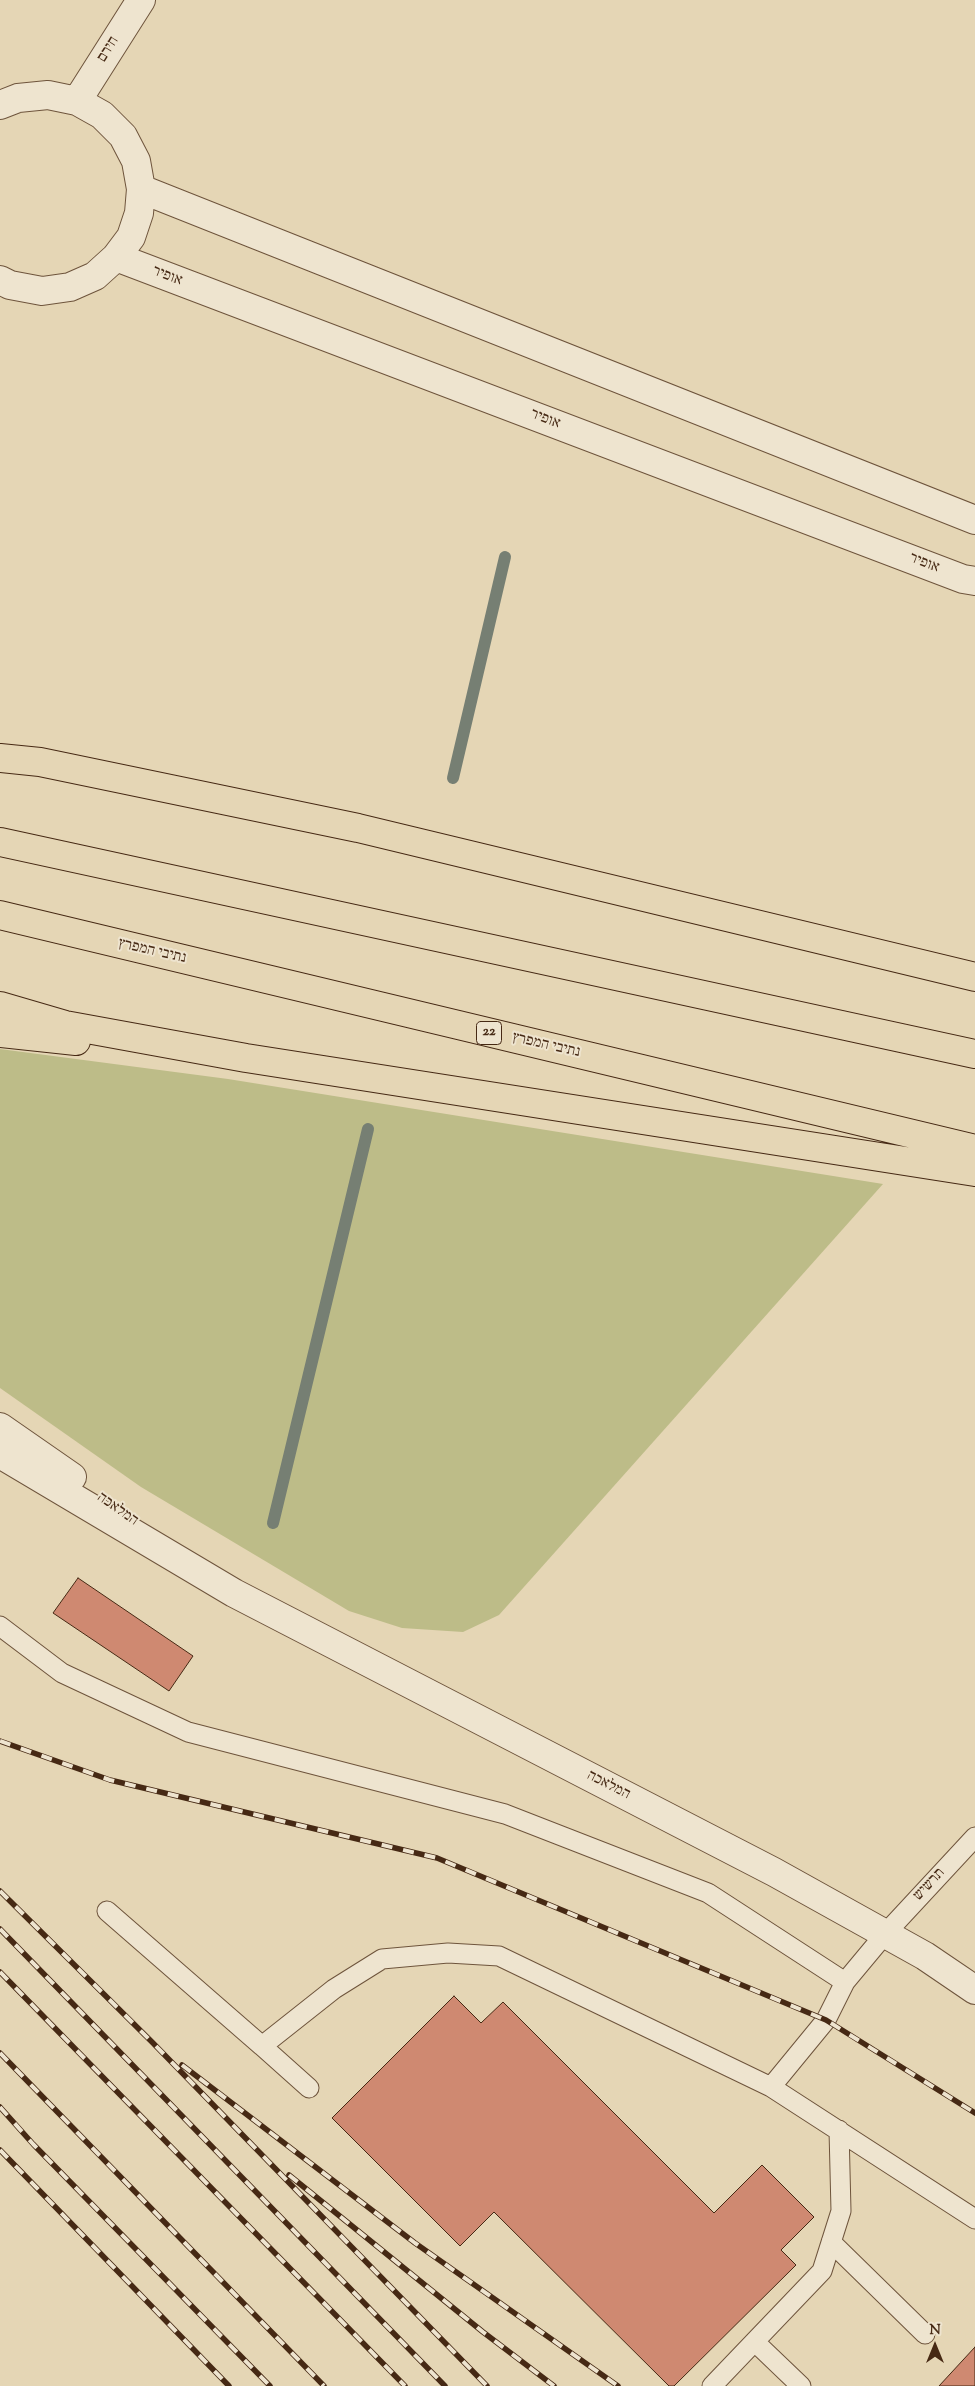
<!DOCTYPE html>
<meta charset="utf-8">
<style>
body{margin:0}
#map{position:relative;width:975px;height:2386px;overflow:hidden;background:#e5d6b5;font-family:"Sorts Mill Goudy",serif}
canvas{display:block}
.north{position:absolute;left:910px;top:2321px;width:50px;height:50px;-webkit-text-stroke:4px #eee4cf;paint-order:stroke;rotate:0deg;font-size:14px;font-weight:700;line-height:20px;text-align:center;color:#462914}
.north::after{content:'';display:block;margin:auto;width:18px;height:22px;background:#462914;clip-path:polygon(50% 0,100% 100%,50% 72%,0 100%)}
</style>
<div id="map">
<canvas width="975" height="2386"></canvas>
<div class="north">N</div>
</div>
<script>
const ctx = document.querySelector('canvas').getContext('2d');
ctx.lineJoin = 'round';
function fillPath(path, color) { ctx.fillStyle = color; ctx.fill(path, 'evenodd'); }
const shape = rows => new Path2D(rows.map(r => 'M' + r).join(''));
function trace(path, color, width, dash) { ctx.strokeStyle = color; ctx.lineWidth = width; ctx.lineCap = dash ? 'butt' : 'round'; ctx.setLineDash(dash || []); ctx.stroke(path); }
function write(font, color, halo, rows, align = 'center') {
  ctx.font = font + ' "Sorts Mill Goudy","Frank Ruhl Libre",serif'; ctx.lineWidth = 4; ctx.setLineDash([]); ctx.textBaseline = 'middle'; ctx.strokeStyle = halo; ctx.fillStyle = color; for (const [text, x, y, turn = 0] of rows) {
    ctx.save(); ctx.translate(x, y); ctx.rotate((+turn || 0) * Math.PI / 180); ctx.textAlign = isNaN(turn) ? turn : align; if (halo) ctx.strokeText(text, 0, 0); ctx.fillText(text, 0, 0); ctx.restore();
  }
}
const green = shape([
 [0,1049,228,1079,883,1184,499,1615,463,1632,402,1628,349,1611,141,1487,0,1388]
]);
const stream = shape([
 [453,778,505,557],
 [273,1523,368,1129]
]);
const building = shape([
 [78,1578,193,1656,169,1691,53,1613,78,1578],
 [454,1996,481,2023,503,2002,714,2213,762,2165,814,2217,781,2250,796,2265,674,2386,669,2386,494,2212,460,2246,332,2118,454,1996],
 [975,2347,975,2386,939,2386,975,2347]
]);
const service = shape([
 [0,1626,62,1673,188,1732,505,1814,708,1893,845,1982],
 [107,1911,262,2046,334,1989,382,1959,448,1953,499,1956,771,2087,975,2219],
 [262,2046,309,2088],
 [771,2087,826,2020,845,1982,885,1934,975,1837],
 [831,2242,925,2334],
 [755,2342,801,2386],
 [712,2386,822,2271,841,2211,839,2130]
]);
const minor = shape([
 [77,101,141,0],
 [0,105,18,98,48,95,77,101,102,115,123,136,136,161,141,189,139,213,131,237,116,257,95,276,70,287,42,291,10,285,0,280],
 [141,189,975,520],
 [116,257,963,579,975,581],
 [0,1427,72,1477],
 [0,1454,234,1593,774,1872,925,1956,975,1990]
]);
const motorway = shape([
 [0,758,40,762,358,828,975,977],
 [0,842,975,1054],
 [0,915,975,1149],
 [0,1006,65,1025,246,1058,975,1172],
 [0,1033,76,1041]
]);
const rail = shape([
 [0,1741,110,1780,437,1858,826,2020,975,2113],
 [0,1891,152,2042,487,2386],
 [0,1929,445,2386],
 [0,1972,405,2386],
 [0,2053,324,2386],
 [182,2065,415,2243,618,2386],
 [0,2107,33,2144,270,2386],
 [0,2150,229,2386],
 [289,2175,483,2332,554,2386]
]);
const shields = [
 [489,1033,25]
];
const shieldNames = [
 ["22",489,1033]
];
const streetNames = [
 ["חירם",109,50,-58],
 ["אופיר",167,277,21],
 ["אופיר",545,420,21],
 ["אופיר",924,564,21],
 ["נתיבי המפרץ",152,952,13],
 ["נתיבי המפרץ",546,1046,13],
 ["המלאכה",117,1510,35],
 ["המלאכה",608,1786,27],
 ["תרשיש",930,1885,-47]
];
fillPath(green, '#bdbc88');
trace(stream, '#767f73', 12);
fillPath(building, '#cf8971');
trace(building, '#462914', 1);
trace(service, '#6e543c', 21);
trace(minor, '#6e543c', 30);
trace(motorway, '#462914', 30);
trace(service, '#eee4cf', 19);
trace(minor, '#eee4cf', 28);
trace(motorway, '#e5d6b5', 28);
trace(rail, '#462914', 5.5);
trace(rail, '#eee4cf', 4, [11]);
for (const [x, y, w] of shields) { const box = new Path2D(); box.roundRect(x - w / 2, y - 11.5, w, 23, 4); ctx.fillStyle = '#eee4cf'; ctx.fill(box); trace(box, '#462914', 1); }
write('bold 14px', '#462914', null, shieldNames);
write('15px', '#462914', '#eee4cf', streetNames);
</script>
